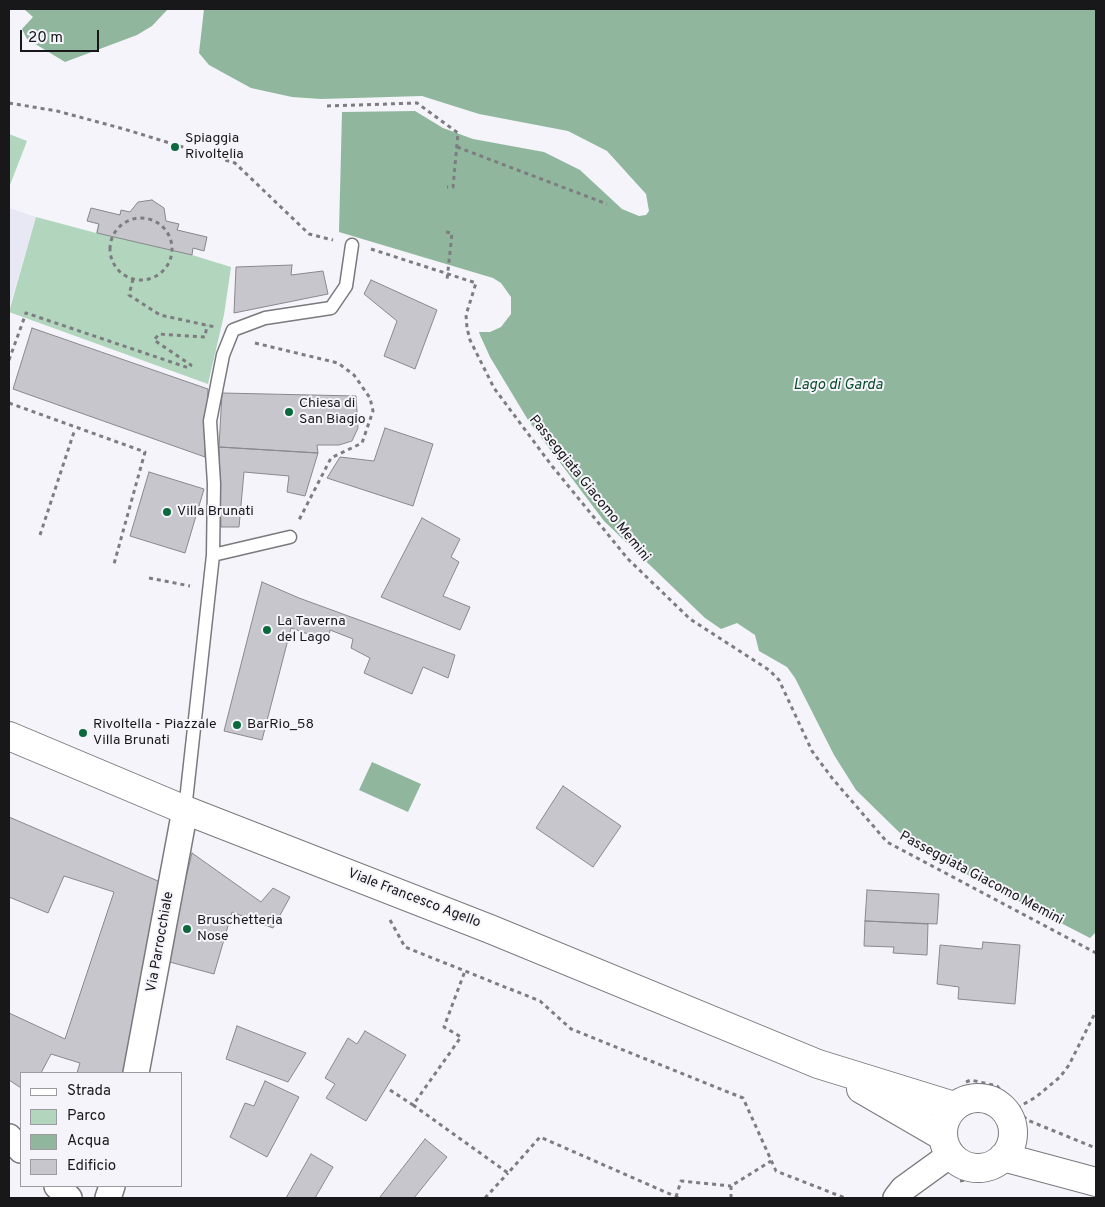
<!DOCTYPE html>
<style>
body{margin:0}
#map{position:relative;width:1105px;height:1207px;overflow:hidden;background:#f4f4fa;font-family:Overpass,sans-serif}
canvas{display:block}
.frame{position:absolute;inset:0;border:10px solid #18181a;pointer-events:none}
.legend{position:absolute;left:20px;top:1072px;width:162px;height:115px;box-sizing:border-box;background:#f4f4fa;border:1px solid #9c9ca0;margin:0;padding:6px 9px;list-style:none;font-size:15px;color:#18181a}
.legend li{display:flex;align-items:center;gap:10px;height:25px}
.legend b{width:25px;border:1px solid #9c9ca0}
.scale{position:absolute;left:20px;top:30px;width:79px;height:22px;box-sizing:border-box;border:2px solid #18181a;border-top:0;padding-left:6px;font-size:15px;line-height:18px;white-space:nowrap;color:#18181a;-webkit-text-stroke:4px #f4f4fa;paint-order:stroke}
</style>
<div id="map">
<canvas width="1105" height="1207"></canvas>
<div class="frame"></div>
<ul class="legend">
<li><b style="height:6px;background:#fff"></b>Strada</li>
<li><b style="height:14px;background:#b2d5bd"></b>Parco</li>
<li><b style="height:14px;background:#90b79d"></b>Acqua</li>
<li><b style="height:14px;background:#c6c6cc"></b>Edificio</li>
</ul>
<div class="scale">20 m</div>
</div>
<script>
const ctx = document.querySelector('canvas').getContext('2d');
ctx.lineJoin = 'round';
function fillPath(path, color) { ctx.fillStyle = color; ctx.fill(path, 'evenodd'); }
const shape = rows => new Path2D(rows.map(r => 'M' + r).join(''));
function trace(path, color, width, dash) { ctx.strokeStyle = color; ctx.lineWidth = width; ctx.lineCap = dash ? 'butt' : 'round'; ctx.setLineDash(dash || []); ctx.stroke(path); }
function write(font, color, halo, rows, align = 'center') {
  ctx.font = font + ' Overpass,sans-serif'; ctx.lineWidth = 4; ctx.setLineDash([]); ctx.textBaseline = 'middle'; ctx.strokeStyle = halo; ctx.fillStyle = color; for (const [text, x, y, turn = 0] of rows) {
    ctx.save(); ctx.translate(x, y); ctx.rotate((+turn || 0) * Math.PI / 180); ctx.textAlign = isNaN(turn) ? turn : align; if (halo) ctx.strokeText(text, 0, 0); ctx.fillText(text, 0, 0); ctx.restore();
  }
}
const built = shape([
 [9,208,36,217,9,309]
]);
const green = shape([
 [9,134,27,141,10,185,9,185],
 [152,200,166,221,179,224,178,230,207,237,204,251,193,248,192,255,231,267,224,315,208,384,9,312,36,217,96,233,98,224,87,221,91,208,119,215,121,210,130,212,138,202]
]);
const water = shape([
 [24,9,168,9,152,26,137,35,65,62,27,39,22,29,33,17],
 [204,9,1096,9,1096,932,1090,938,964,873,899,832,856,790,834,755,795,678,787,667,759,651,755,635,737,623,721,629,705,618,604,521,528,420,490,357,480,335,479,332,490,332,501,327,511,314,511,297,501,283,493,278,339,232,342,112,415,111,443,128,473,139,544,152,580,170,622,209,639,216,646,215,649,211,646,194,607,151,568,131,479,114,422,96,321,99,292,97,251,88,209,65,199,53],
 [372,762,421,784,408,812,359,790]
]);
const building = shape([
 [152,200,164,208,166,221,179,224,177,230,207,237,204,251,193,248,192,255,97,233,99,224,87,221,91,208,120,215,121,210,130,212,138,202,152,200],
 [292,265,291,275,323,271,328,294,234,313,236,267,292,265],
 [371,280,437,310,415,369,384,356,397,321,364,294,371,280],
 [32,328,208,389,205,457,13,389,32,328],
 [222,393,356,396,358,428,352,441,339,445,317,445,318,453,219,447,222,393],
 [385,428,433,444,413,506,327,478,340,457,374,461,385,428],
 [219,447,318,453,305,496,287,492,289,476,244,472,239,527,221,527,219,447],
 [149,472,204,489,185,553,130,536,149,472],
 [422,518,460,539,451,557,459,562,443,596,470,607,460,630,381,597,422,518],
 [262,582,299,598,455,655,448,678,423,667,412,694,364,673,370,658,351,648,353,639,330,630,328,641,291,628,262,740,224,731,262,582],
 [563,786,621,826,593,867,536,828,563,786],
 [9,817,165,884,124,1073,77,1073,80,1063,51,1054,41,1073,21,1073,21,1088,9,1080,9,1013,65,1039,114,892,64,876,48,913,9,897,9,817],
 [192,853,261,902,273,888,290,897,273,928,232,912,214,974,166,961,192,853],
 [867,890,939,894,937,924,865,921,867,890],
 [865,921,928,924,927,955,893,953,894,947,864,946,865,921],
 [983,942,1020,945,1015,1004,958,999,959,987,937,984,940,945,982,949,983,942],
 [237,1026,306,1053,288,1082,226,1059,237,1026],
 [365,1031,406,1055,366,1121,326,1098,335,1084,325,1078,348,1038,357,1044,365,1031],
 [265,1081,299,1097,267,1157,230,1137,245,1103,254,1106,265,1081],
 [425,1139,447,1157,414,1198,382,1198,380,1197,425,1139],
 [311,1154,333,1167,315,1198,286,1198,311,1154]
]);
const path = shape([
 [9,103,57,111,124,129,235,163,309,234,333,240],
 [327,106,417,103,458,133,453,187,447,187],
 [457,147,607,204],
 '110 249a31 31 0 1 1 62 0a31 31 0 1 1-62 0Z',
 [446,232,452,233,447,280],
 [371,249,476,283,466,315,467,328,470,340,494,388,552,466,628,559,690,619,769,670,779,680,812,751,832,778,887,842,1096,953],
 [133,279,129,295,160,315,215,327],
 [255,343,338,363,354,375,370,398,373,411,362,443,331,458,299,520],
 [9,360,26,313,189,368,191,365,154,340,159,334,205,337,207,325],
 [9,403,145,452,114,564],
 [40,535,75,429],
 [149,578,190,586],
 [390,920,405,947,540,1001,571,1029,743,1098,776,1171,845,1198],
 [966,1082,971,1080,997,1086,1027,1120,1096,1148],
 [390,1090,413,1105,461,1037,444,1027,465,971],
 [413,1105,508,1173,540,1137,679,1198],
 [1017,1108,1036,1097,1060,1077,1069,1065,1096,1011],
 [960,1181,986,1177],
 [676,1197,681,1181,731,1186],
 [485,1198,508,1173],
 [731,1198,731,1186,771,1161]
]);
const lane = shape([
 [213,555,290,537],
 [185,810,213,555,214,484,210,421,223,355,233,330,265,318,331,308,346,286,352,245]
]);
const street = shape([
 [136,1073,185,810],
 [9,1137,21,1150],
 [57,1186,69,1198],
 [108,1198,112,1186],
 [896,1198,903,1189,950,1155]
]);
const secondary = shape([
 [9,736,185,810,490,929,818,1064,954,1106],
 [861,1089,942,1136],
 '943 1133a35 35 0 1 1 70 0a35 35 0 1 1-70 0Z',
 [1003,1157,1096,1182]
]);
const markers = [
 [175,147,5,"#0c693d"],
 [289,412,5,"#0c693d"],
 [167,512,5,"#0c693d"],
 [267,630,5,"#0c693d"],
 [237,725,5,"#0c693d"],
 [83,733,5,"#0c693d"],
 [187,929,5,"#0c693d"]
];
const poiNames = [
 ["Spiaggia",185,139],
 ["Rivoltelia",185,155],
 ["Chiesa di",299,404],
 ["San Biagio",299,420],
 ["Villa Brunati",177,512],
 ["La Taverna",277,622],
 ["del Lago",277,638],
 ["Rivoltella - Piazzale",93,725],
 ["Villa Brunati",93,741],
 ["BarRio_58",247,725],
 ["Bruschetteria",197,921],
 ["Nose",197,937]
];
const streetNames = [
 ["Passeggiata Giacomo Memini",589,489,51],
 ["Passeggiata Giacomo Memini",981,879,28],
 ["Viale Francesco Agello",414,899,21],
 ["Via Parrocchiale",161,942,-80]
];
const waterNames = [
 ["Lago di Garda",838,386]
];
fillPath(built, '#e8e8f5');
fillPath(green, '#b2d5bd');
fillPath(water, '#90b79d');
fillPath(building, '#c6c6cc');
trace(building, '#88888e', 1);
trace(lane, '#79797e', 15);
trace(street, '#79797e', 28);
trace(secondary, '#79797e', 30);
trace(path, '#7d7d81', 3, [4, 4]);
trace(lane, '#fff', 12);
trace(street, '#fff', 25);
trace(secondary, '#fff', 28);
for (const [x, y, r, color] of markers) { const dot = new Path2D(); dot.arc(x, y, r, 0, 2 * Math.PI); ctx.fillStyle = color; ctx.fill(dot); trace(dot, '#f4f4fa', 2); }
write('14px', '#18181a', '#f4f4fa', poiNames, 'left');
write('14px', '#18181a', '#f4f4fa', streetNames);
write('italic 15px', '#094c2b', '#f4f4fa', waterNames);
</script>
